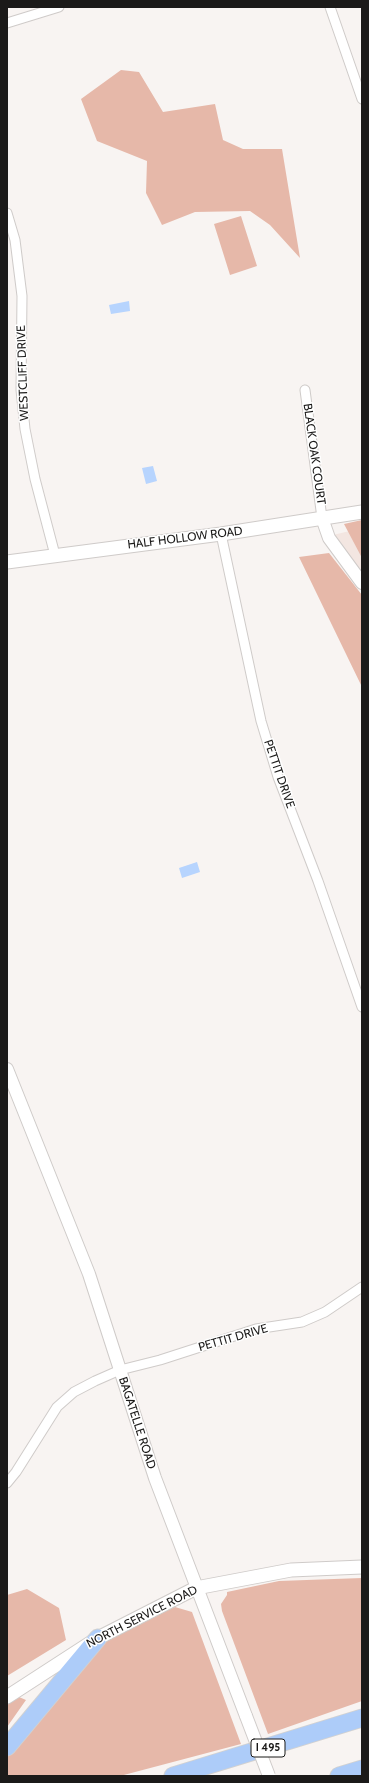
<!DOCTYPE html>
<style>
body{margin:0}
#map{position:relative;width:369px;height:1783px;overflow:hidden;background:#f8f4f2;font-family:Cabin,sans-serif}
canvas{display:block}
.frame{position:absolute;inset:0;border:8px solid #1b1a19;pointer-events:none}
</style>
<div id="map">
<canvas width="369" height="1783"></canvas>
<div class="frame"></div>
</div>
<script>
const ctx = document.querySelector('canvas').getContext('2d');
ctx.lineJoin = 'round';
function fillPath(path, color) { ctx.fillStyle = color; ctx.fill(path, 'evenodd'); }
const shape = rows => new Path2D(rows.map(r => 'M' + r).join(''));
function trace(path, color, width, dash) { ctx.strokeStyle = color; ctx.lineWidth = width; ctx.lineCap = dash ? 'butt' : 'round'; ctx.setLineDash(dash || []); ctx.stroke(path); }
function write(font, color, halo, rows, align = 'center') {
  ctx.font = font + ' Cabin,sans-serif'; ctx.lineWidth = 3; ctx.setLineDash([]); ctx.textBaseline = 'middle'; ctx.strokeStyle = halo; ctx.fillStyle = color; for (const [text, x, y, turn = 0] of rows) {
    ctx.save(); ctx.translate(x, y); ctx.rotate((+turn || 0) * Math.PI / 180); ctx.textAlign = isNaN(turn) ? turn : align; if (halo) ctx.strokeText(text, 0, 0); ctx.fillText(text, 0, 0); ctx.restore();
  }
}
const built = shape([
 [362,528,362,573,333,535]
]);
const green = shape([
 [121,70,139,72,163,112,215,104,223,140,243,149,282,149,300,258,270,225,250,211,195,212,162,225,146,193,147,161,97,141,81,99],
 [241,216,257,266,230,275,214,224],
 [362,520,362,558,344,524],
 [329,553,362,595,362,687,299,557],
 [362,1578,362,1701,268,1734,222,1611,221,1604,227,1595,227,1592,279,1581],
 [27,1589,59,1608,66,1640,7,1676,7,1595],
 [175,1607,192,1612,241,1744,120,1776,7,1776,7,1756,94,1648,125,1630],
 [19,1697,26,1700,7,1727,7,1705]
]);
const water = shape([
 [129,301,130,311,111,314,109,305],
 [153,466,157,481,146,484,142,468],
 [197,862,200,872,182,878,179,868]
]);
const minor = shape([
 [330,7,362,99],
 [7,23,59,7],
 [7,213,15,240,22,296,21,390,25,429,35,479,55,555],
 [305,390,322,518],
 [221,534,261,721,278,777,318,881,362,1007],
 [7,1483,16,1472,57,1407,74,1392,95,1381,120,1370,160,1360,256,1329,302,1322,325,1312,362,1287]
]);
const tertiary = shape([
 [322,518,329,538,362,583],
 [7,1069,89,1274,155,1478,246,1716]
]);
const secondary = shape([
 [7,562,221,534,362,512],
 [7,1697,98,1638,196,1588,291,1570,362,1567]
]);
const motorway = shape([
 [7,1747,98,1638],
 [173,1776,362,1718],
 [339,1776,362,1769]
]);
const tertiaryBridge = shape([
 [246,1716,269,1776]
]);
const shields = [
 [268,1748,34]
];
const shieldNames = [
 ["I 495",268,1748]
];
const streetNames = [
 ["WESTCLIFF DRIVE",23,373,-92],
 ["BLACK OAK COURT",314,454,82],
 ["HALF HOLLOW ROAD",185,538,-7],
 ["PETTIT DRIVE",279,774,71],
 ["PETTIT DRIVE",233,1338,-16],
 ["BAGATELLE ROAD",137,1423,72],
 ["NORTH SERVICE ROAD",142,1617,-27]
];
fillPath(built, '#f3e6e1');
fillPath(green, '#e6b8a9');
fillPath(water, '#b7d4fe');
trace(minor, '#cfcbc9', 11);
trace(tertiary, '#cfcbc9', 14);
trace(secondary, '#cfcbc9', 15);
trace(motorway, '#d1d1d1', 19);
trace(minor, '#fff', 9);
trace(tertiary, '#fff', 12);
trace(secondary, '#fff', 13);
trace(motorway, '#adccf9', 17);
trace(tertiaryBridge, '#cfcbc9', 14, []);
trace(tertiaryBridge, '#fff', 12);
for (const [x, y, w] of shields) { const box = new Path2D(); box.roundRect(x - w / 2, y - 9, w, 18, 3); ctx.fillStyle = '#fff'; ctx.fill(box); trace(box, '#1b1a19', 1); }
write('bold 11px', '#1b1a19', null, shieldNames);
write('12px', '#1b1a19', '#fff', streetNames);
</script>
